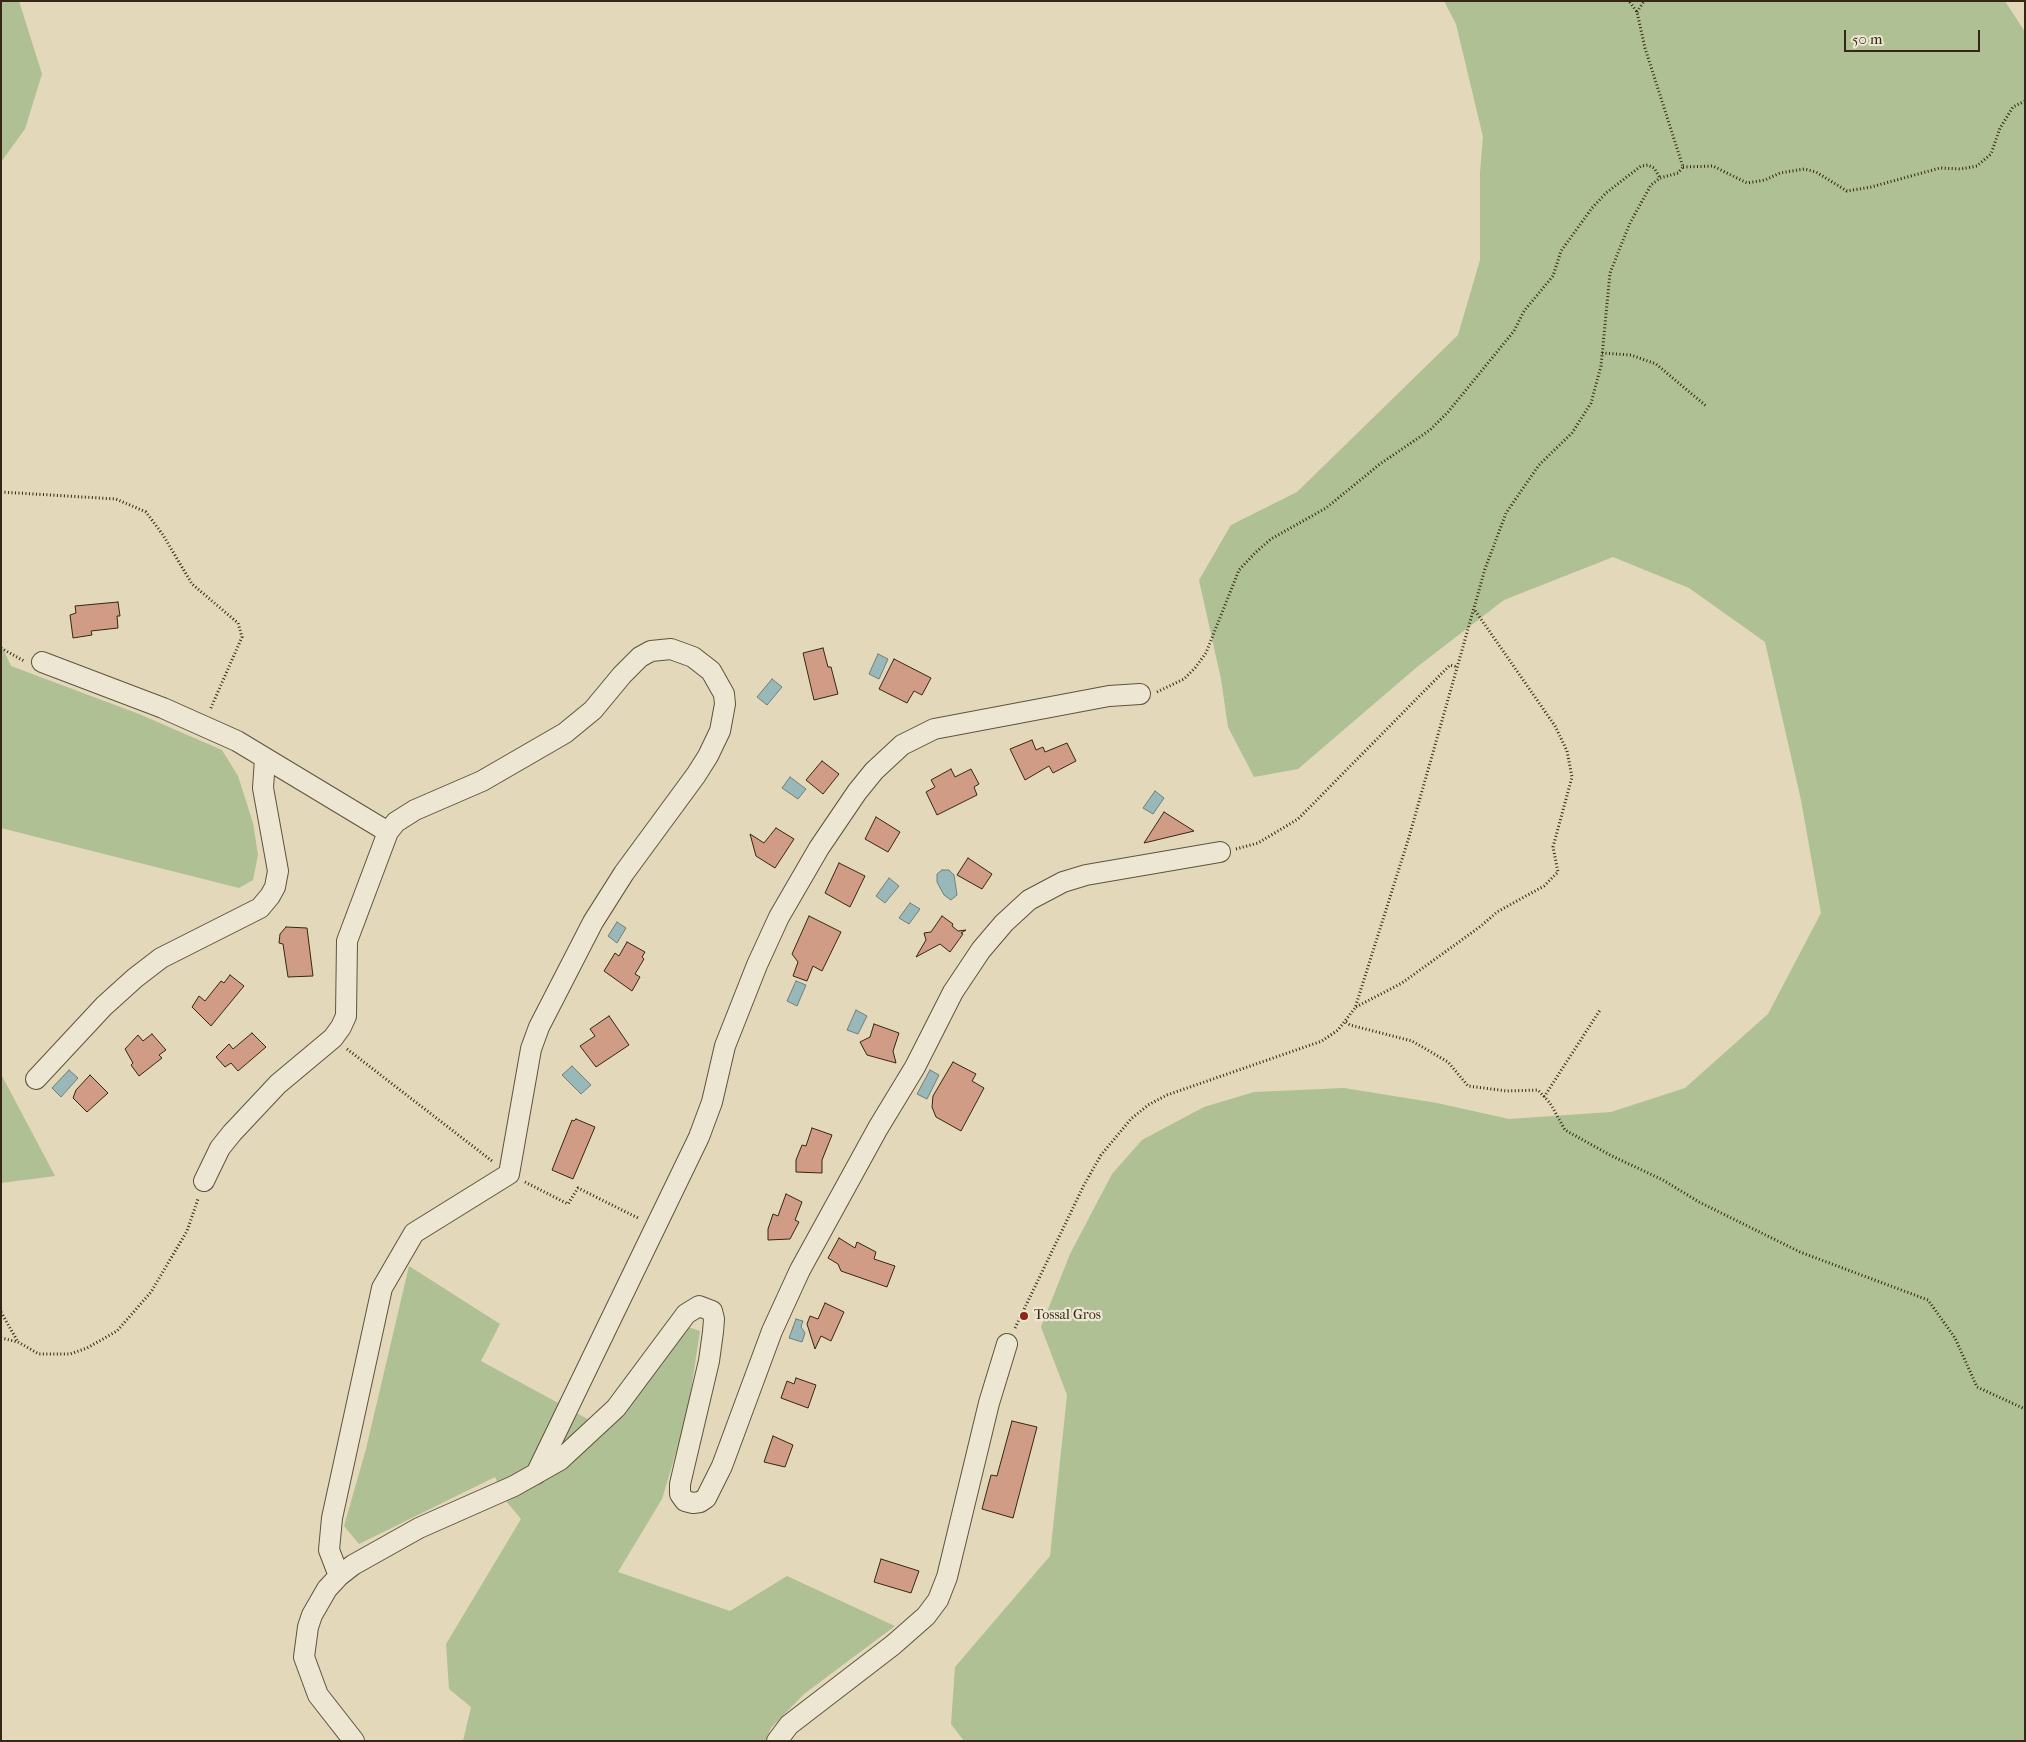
<!DOCTYPE html>
<style>
body{margin:0}
#map{position:relative;width:2026px;height:1742px;overflow:hidden;background:#e3d8ba;font-family:"IM FELL French Canon",serif}
canvas{display:block}
.frame{position:absolute;inset:0;border:2px solid #352713;pointer-events:none}
.scale{position:absolute;left:1844px;top:30px;width:136px;height:22px;box-sizing:border-box;border:2px solid #352713;border-top:0;padding-left:6px;font-size:15px;line-height:18px;white-space:nowrap;color:#352713;-webkit-text-stroke:4px #ede6d2;paint-order:stroke}
</style>
<div id="map">
<canvas width="2026" height="1742"></canvas>
<div class="frame"></div>
<div class="scale">50 m</div>
</div>
<script>
const ctx = document.querySelector('canvas').getContext('2d');
ctx.lineJoin = 'round';
function fillPath(path, color) { ctx.fillStyle = color; ctx.fill(path, 'evenodd'); }
const shape = rows => new Path2D(rows.map(r => 'M' + r).join(''));
function trace(path, color, width, dash) { ctx.strokeStyle = color; ctx.lineWidth = width; ctx.lineCap = dash ? 'butt' : 'round'; ctx.setLineDash(dash || []); ctx.stroke(path); }
function write(font, color, halo, rows, align = 'center') {
  ctx.font = font + ' "IM FELL French Canon",serif'; ctx.lineWidth = 4.5; ctx.setLineDash([]); ctx.textBaseline = 'middle'; ctx.strokeStyle = halo; ctx.fillStyle = color; for (const [text, x, y, turn = 0] of rows) {
    ctx.save(); ctx.translate(x, y); ctx.rotate((+turn || 0) * Math.PI / 180); ctx.textAlign = isNaN(turn) ? turn : align; if (halo) ctx.strokeText(text, 0, 0); ctx.fillText(text, 0, 0); ctx.restore();
  }
}
const green = shape([
 [1,1,19,1,42,74,25,129,1,162],
 [1444,1,2005,1,2025,32,2025,1741,964,1741,951,1724,955,1667,1050,1556,1067,1395,1041,1327,1070,1254,1112,1174,1142,1140,1204,1107,1254,1092,1344,1088,1437,1103,1509,1119,1611,1112,1685,1088,1768,1014,1821,913,1801,800,1765,642,1689,588,1613,557,1504,600,1417,667,1298,769,1254,777,1228,727,1221,679,1199,580,1231,525,1297,492,1458,335,1480,260,1480,172,1483,137,1456,24],
 [1,644,11,666,139,714,222,750,238,776,253,823,258,855,253,880,239,888,1,828],
 [1,1074,55,1176,1,1183],
 [409,1266,500,1324,481,1361,606,1429,688,1327,700,1331,687,1416,662,1499,618,1572,730,1611,787,1576,895,1626,804,1694,771,1728,765,1741,463,1741,471,1707,449,1689,446,1644,521,1519,506,1501,495,1477,359,1544,344,1526,366,1449]
]);
const water = shape([
 [878,654,888,659,879,679,869,674,878,654],
 [772,679,782,687,767,705,757,697,772,679],
 [790,777,806,789,798,799,782,788,790,777],
 [1155,791,1164,798,1153,814,1143,808,1155,791],
 [942,870,949,870,954,875,957,895,951,900,944,895,937,882,937,874,942,870],
 [889,878,899,886,885,903,876,896,889,878],
 [910,903,920,909,909,924,899,918,910,903],
 [617,922,626,928,617,943,608,936,617,922],
 [796,981,806,985,797,1006,787,1001,796,981],
 [856,1010,867,1016,858,1034,847,1030,856,1010],
 [572,1066,591,1085,581,1094,562,1075,572,1066],
 [69,1070,78,1078,61,1097,52,1088,69,1070],
 [930,1070,939,1075,927,1099,917,1094,930,1070],
 [796,1319,803,1321,801,1327,805,1333,802,1342,789,1338,796,1319]
]);
const building = shape([
 [118,602,120,616,117,616,118,628,91,631,92,635,73,638,70,615,76,613,75,606,118,602],
 [823,648,828,667,831,667,838,694,814,700,803,653,823,648],
 [894,659,931,678,922,695,914,691,907,703,879,689,894,659],
 [1032,740,1036,750,1043,747,1045,752,1067,743,1076,761,1053,773,1049,766,1025,780,1010,749,1032,740],
 [822,761,839,774,823,794,806,780,822,761],
 [951,769,955,777,971,769,979,784,974,787,977,795,937,815,926,792,935,787,931,780,951,769],
 [1164,812,1194,831,1144,843,1164,812],
 [876,817,900,832,888,852,865,839,876,817],
 [776,828,794,839,775,868,756,856,750,834,764,843,776,828],
 [968,858,992,874,982,889,957,875,968,858],
 [839,863,865,876,850,907,825,893,839,863],
 [809,916,841,932,822,971,813,966,807,981,793,976,798,962,792,954,809,916],
 [942,916,953,924,952,926,958,931,966,930,961,933,963,934,950,952,940,944,916,957,926,940,924,933,931,932,942,916],
 [286,927,307,928,313,976,288,977,283,944,279,943,280,934,286,927],
 [627,942,645,952,642,957,644,959,635,974,640,977,632,991,604,971,615,953,619,956,627,942],
 [230,975,244,986,211,1026,192,1007,199,996,205,1001,221,981,224,983,230,975],
 [609,1016,629,1045,596,1067,580,1046,595,1036,590,1029,609,1016],
 [874,1024,899,1033,893,1051,896,1063,867,1055,860,1042,870,1037,874,1024],
 [252,1033,266,1047,238,1071,231,1063,225,1067,216,1057,229,1044,233,1049,252,1033],
 [152,1034,166,1050,159,1055,162,1058,139,1076,131,1065,133,1063,125,1049,138,1035,143,1041,152,1034],
 [953,1062,976,1074,972,1081,984,1088,961,1131,936,1117,932,1107,933,1096,953,1062],
 [90,1075,108,1093,87,1112,73,1098,76,1090,90,1075],
 [576,1119,595,1127,573,1179,552,1170,572,1120,574,1121,576,1119],
 [812,1128,832,1135,822,1160,822,1173,796,1172,796,1160,802,1145,806,1146,812,1128],
 [786,1194,802,1202,795,1220,799,1222,790,1239,768,1240,768,1229,773,1214,778,1216,786,1194],
 [839,1238,855,1248,857,1242,876,1252,874,1259,895,1266,887,1287,841,1271,838,1264,828,1258,839,1238],
 [825,1303,844,1312,831,1341,821,1336,815,1349,807,1324,810,1316,818,1319,825,1303],
 [796,1378,816,1385,808,1408,781,1398,787,1381,794,1384,796,1378],
 [1012,1421,1037,1427,1013,1518,982,1509,991,1475,997,1476,1012,1421],
 [773,1436,793,1445,785,1467,764,1462,773,1436],
 [881,1559,919,1571,911,1593,874,1582,881,1559]
]);
const path = shape([
 [1637,12,1644,1],
 [1683,167,1713,166,1747,183,1765,180,1780,173,1804,169,1816,172,1847,191,1871,187,1940,168,1961,169,1977,166,1991,154,2000,128,2013,107,2025,101],
 [1602,353,1631,355,1656,364,1706,406],
 [1,492,116,499,146,512,163,535,192,584,238,623,242,637,210,710],
 [1,648,24,661],
 [1157,692,1184,679,1195,668,1206,653,1239,570,1256,552,1271,539,1326,508,1380,464,1430,430,1448,412,1514,331,1524,311,1553,276,1561,251,1592,208,1606,193,1641,166,1648,165,1654,168,1660,178],
 [1236,849,1258,843,1298,819,1450,665,1458,667],
 [1356,1007,1402,983,1481,926,1497,912,1544,886,1558,872,1553,847,1572,777,1567,751,1555,726,1474,609],
 [1346,1022,1350,1025,1412,1041,1448,1062,1468,1086,1507,1091,1538,1090,1550,1103,1565,1130,1610,1155,1663,1180,1699,1202,1800,1252,1928,1300,1955,1338,1977,1387,2025,1409],
 [347,1049,492,1161],
 [1544,1097,1600,1010],
 [525,1182,568,1204,578,1188,640,1219],
 [1,1312,18,1342],
 [1015,1328,1084,1185,1101,1155,1131,1119,1148,1105,1167,1095,1322,1041,1338,1030,1355,1008,1409,837,1485,569,1506,513,1539,465,1572,433,1591,403,1601,366,1610,273,1619,250,1630,223,1651,185,1660,178,1678,173,1683,167,1645,48,1637,12,1629,1],
 [1,1338,18,1342,39,1354,70,1354,87,1348,117,1331,151,1292,187,1231,198,1199]
]);
const minor = shape([
 [42,662,163,708,237,741,388,832],
 [36,1079,104,1006,135,978,161,958,260,908,270,896,275,887,278,871,263,788,265,759],
 [204,1181,220,1148,232,1133,278,1084,333,1038,341,1027,346,1016,347,941,388,832,396,822,415,810,482,781,565,733,593,710,622,675,640,657,651,651,671,649,693,657,711,671,724,694,725,704,720,731,708,756,696,775,624,873,593,922,539,1027,531,1049,509,1174,414,1233,382,1288,332,1518,329,1550,339,1576,353,1565,419,1528,514,1486,560,1460,616,1408,686,1314,699,1306,712,1311,714,1319,713,1332,709,1361,680,1484,680,1494,685,1501,693,1503,700,1502,706,1498,722,1466,772,1331,800,1270,878,1128,915,1067,953,992,981,950,1004,923,1029,900,1063,882,1086,875,1220,852],
 [536,1474,699,1137,712,1102,725,1046,757,965,779,917,819,848,857,792,874,771,902,745,934,729,1109,696,1140,694],
 [339,1576,327,1589,312,1615,308,1627,304,1657,318,1695,354,1741],
 [777,1741,789,1725,893,1645,926,1616,938,1600,947,1577,989,1403,1007,1344]
]);
const markers = [
 [1024,1316,5,"#8f2418"]
];
const poiNames = [
 ["Tossal Gros",1034,1316]
];
fillPath(green, '#aec094');
fillPath(water, '#99b8ba');
trace(water, '#717e77', 1);
fillPath(building, '#d09c85');
trace(building, '#352713', 1);
trace(minor, '#60533d', 22);
trace(path, '#352713', 3, [1, 2.5]);
trace(minor, '#ede6d2', 20);
for (const [x, y, r, color] of markers) { const dot = new Path2D(); dot.arc(x, y, r, 0, 2 * Math.PI); ctx.fillStyle = color; ctx.fill(dot); trace(dot, '#ede6d2', 2); }
write('14px', '#352713', '#ede6d2', poiNames, 'left');
</script>
